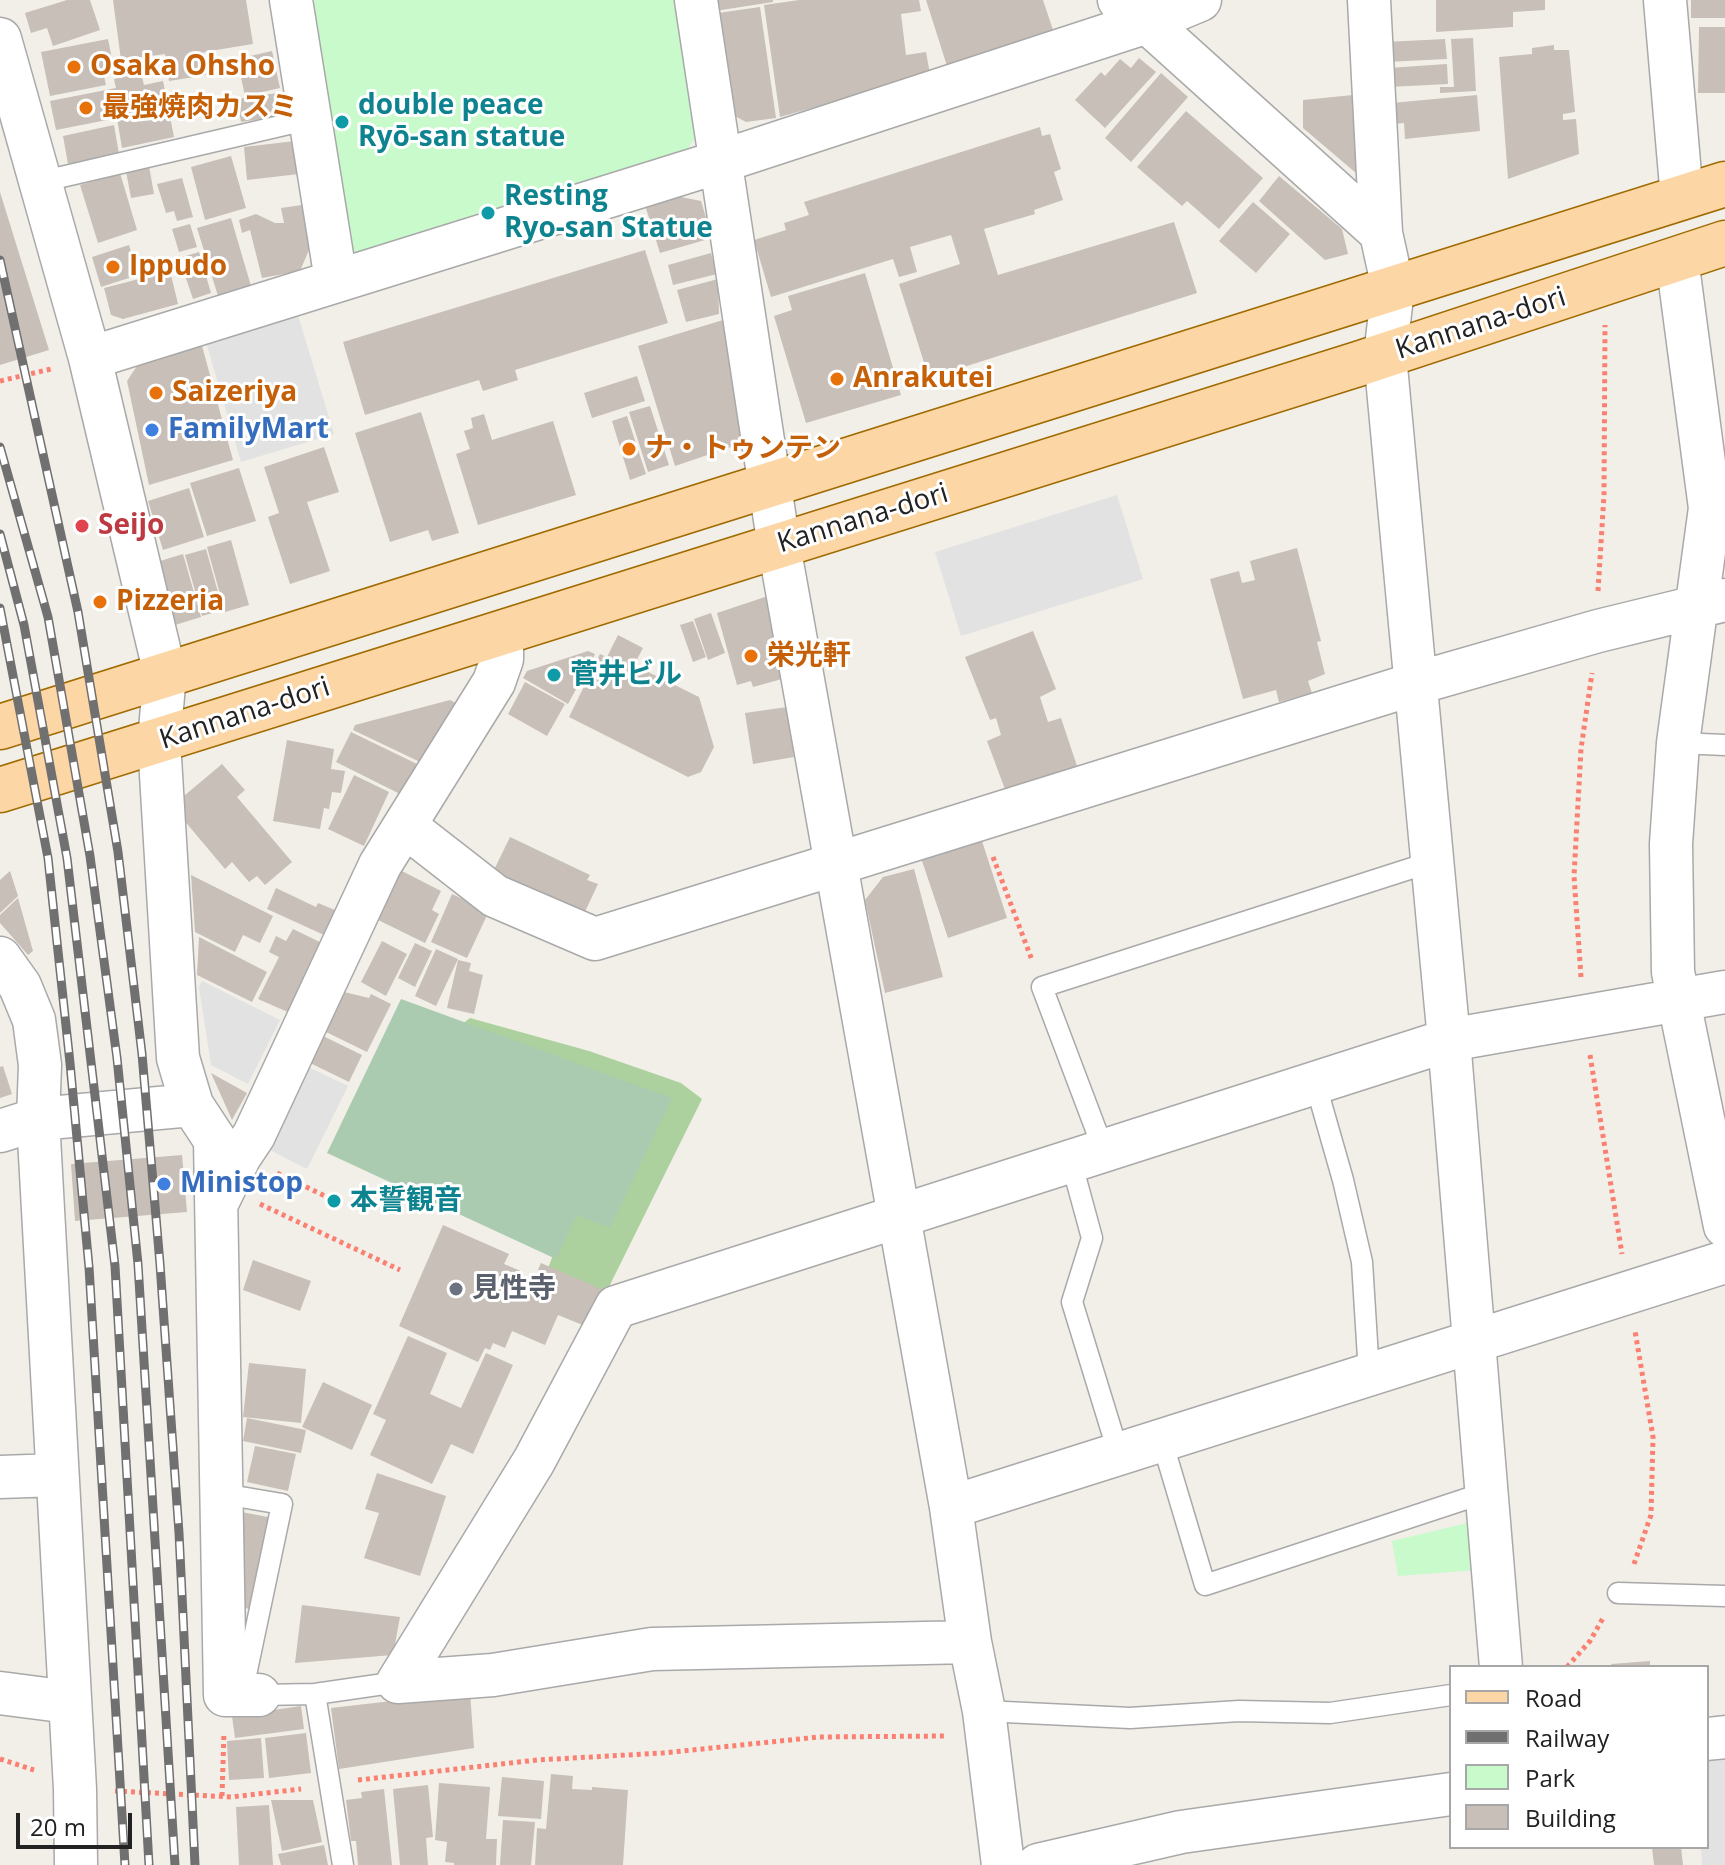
<!DOCTYPE html>
<meta charset="utf-8">
<style>
body{margin:0}
#map{position:relative;width:1725px;height:1865px;overflow:hidden;background:#f2efe9;font-family:"Open Sans",sans-serif}
canvas{display:block}
.legend{position:absolute;left:1449px;top:1665px;width:260px;height:184px;box-sizing:border-box;background:#fff;border:2px solid #a7a7a7;margin:0;padding:10px 14px;list-style:none;font-size:24px;color:#222}
.legend li{display:flex;align-items:center;gap:16px;height:40px}
.legend b{width:40px;border:2px solid #a7a7a7}
.scale{position:absolute;left:16px;top:1813px;width:116px;height:36px;box-sizing:border-box;border:4px solid #222;border-top:0;padding-left:10px;font-size:24px;line-height:28px;white-space:nowrap;color:#222;-webkit-text-stroke:6px #fff;paint-order:stroke}
</style>
<div id="map">
<canvas width="1725" height="1865"></canvas>
<ul class="legend">
<li><b style="height:10px;background:#fcd6a4"></b>Road</li>
<li><b style="height:10px;background:#707070"></b>Railway</li>
<li><b style="height:22px;background:#c8facc"></b>Park</li>
<li><b style="height:22px;background:#c7bfb8"></b>Building</li>
</ul>
<div class="scale">20 m</div>
</div>
<script>
const ctx = document.querySelector('canvas').getContext('2d');
ctx.lineJoin = 'round';
function fillPath(path, color) { ctx.fillStyle = color; ctx.fill(path, 'evenodd'); }
const shape = rows => new Path2D(rows.map(r => 'M' + r).join(''));
function trace(path, color, width, dash) { ctx.strokeStyle = color; ctx.lineWidth = width; ctx.lineCap = dash ? 'butt' : 'round'; ctx.setLineDash(dash || []); ctx.stroke(path); }
function write(font, color, halo, rows, align = 'center') {
  ctx.font = font + ' "Open Sans","Noto Sans JP",sans-serif'; ctx.lineWidth = 6; ctx.setLineDash([]); ctx.textBaseline = 'middle'; ctx.strokeStyle = halo; ctx.fillStyle = color; for (const [text, x, y, turn = 0] of rows) {
    ctx.save(); ctx.translate(x, y); ctx.rotate((+turn || 0) * Math.PI / 180); ctx.textAlign = isNaN(turn) ? turn : align; if (halo) ctx.strokeText(text, 0, 0); ctx.fillText(text, 0, 0); ctx.restore();
  }
}
const forest = shape([
 [470,1018,589,1051,681,1083,702,1099,596,1313,547,1271,560,1236,461,1025]
]);
const cemetery = shape([
 [401,999,672,1098,610,1228,577,1215,556,1259,327,1153]
]);
const park = shape([
 [314,0,679,0,700,129,684,155,349,255],
 [1484,1519,1491,1569,1398,1576,1392,1541]
]);
const parking = shape([
 [297,312,334,434,241,462,206,342],
 [1117,495,1143,579,961,636,935,552],
 [202,981,280,1020,248,1084,211,1065,199,987],
 [306,1066,348,1086,307,1169,266,1148],
 [1725,1756,1725,1865,1702,1865,1701,1847,1707,1847,1707,1757]
]);
const building = shape([
 [67,0,90,0,100,30,53,46,47,28,31,33,25,13],
 [113,0,246,0,253,44,204,52,207,75,169,81,165,54,121,60],
 [713,0,773,0,773,2,715,11],
 [799,0,919,0,921,11,901,14,906,55,926,52,930,74,907,77,908,81,780,117,764,5],
 [926,0,1043,0,1054,33,947,66],
 [1436,0,1545,0,1545,10,1513,12,1513,27,1436,32],
 [1691,0,1725,0,1725,18,1691,18],
 [760,7,776,118,746,122,733,115,718,13],
 [1699,27,1725,27,1725,93,1698,93],
 [1473,38,1476,91,1440,93,1440,87,1454,87,1451,39],
 [108,39,115,74,104,76,106,85,50,96,41,52],
 [1445,39,1447,59,1386,62,1386,42],
 [1554,45,1554,50,1569,50,1575,112,1563,114,1563,120,1576,119,1579,154,1508,179,1499,57,1532,54,1532,48],
 [272,51,280,88,245,96,237,59],
 [1139,58,1156,72,1105,128,1075,100,1101,72,1105,76,1120,59,1131,68],
 [1447,64,1448,84,1389,87,1388,68],
 [141,73,144,85,163,81,174,137,122,148,117,118,56,130,50,101,116,88,114,79],
 [1161,73,1188,97,1131,162,1105,138],
 [284,92,288,115,241,122,237,99],
 [1363,94,1363,179,1303,128,1303,100],
 [1477,95,1480,131,1405,139,1404,123,1394,124,1392,103],
 [1186,111,1263,178,1219,229,1187,201,1182,206,1137,167],
 [114,125,119,154,68,164,63,136],
 [1040,127,1042,136,1050,134,1061,169,1054,172,1063,200,1034,210,1035,214,984,229,998,275,1174,222,1197,293,929,378,899,284,960,264,951,235,910,247,917,272,899,277,893,259,771,297,754,240,786,230,784,223,809,215,804,202],
 [295,141,299,174,247,180,244,147],
 [231,156,246,208,205,220,191,167],
 [149,166,154,194,131,198,126,171],
 [120,173,137,230,98,243,80,185],
 [1279,176,1342,229,1348,254,1325,260,1259,201],
 [182,178,193,217,177,221,174,211,166,213,157,184],
 [0,192,49,350,0,365],
 [676,196,701,201,712,238,660,253,645,205],
 [1253,202,1290,234,1256,273,1219,241],
 [302,205,309,250,300,271,262,278,250,230,242,233,239,220,256,214,275,223,284,223,281,208],
 [231,218,251,286,218,296,197,228],
 [190,224,197,247,179,252,172,229],
 [129,245,138,275,101,287,92,257],
 [645,250,668,323,515,370,518,380,483,391,479,380,365,415,343,342],
 [199,252,211,293,193,299,179,258],
 [711,253,717,274,673,285,668,265],
 [170,271,178,304,123,319,111,315,104,288],
 [865,273,901,395,806,423,774,316,792,310,788,296],
 [718,279,719,314,686,322,677,290],
 [723,320,743,443,675,466,638,346],
 [201,342,233,460,149,485,127,381,141,360],
 [637,376,645,401,592,418,584,393],
 [650,406,669,465,648,472,629,412],
 [421,412,459,533,432,541,428,530,390,542,355,433],
 [484,414,492,440,553,421,576,495,478,525,456,454,470,449,464,431,473,428,471,418],
 [627,416,646,474,630,480,612,421],
 [324,447,339,492,307,502,330,571,290,584,268,517,279,513,264,467],
 [239,468,256,521,207,536,190,483],
 [189,488,204,537,163,550,148,501],
 [231,540,249,605,225,612,207,547],
 [1297,548,1321,641,1317,642,1325,674,1308,681,1312,693,1279,702,1276,690,1243,699,1210,579,1239,571,1242,583,1255,580,1250,561],
 [206,549,223,610,202,616,185,555],
 [183,554,201,617,175,625,160,561],
 [768,596,782,679,753,687,751,681,737,685,717,613],
 [711,613,725,653,708,660,694,619],
 [693,621,706,657,693,662,680,625],
 [1033,631,1056,689,1040,697,1048,722,1061,718,1077,766,1006,792,987,741,1001,735,996,718,990,720,965,657],
 [618,635,643,648,634,665,699,697,714,747,701,772,688,777,569,717,600,654,607,657],
 [588,651,595,654,568,704,523,678,527,671],
 [525,682,565,704,547,736,508,714],
 [450,700,456,703,420,762,353,730,355,725],
 [787,707,794,757,753,764,745,713],
 [351,732,417,764,402,795,336,762],
 [287,740,334,749,331,769,345,771,341,793,332,792,329,809,324,808,320,829,273,821],
 [222,764,245,790,237,797,292,862,265,885,257,876,249,882,232,862,225,869,172,806],
 [354,775,389,792,364,846,328,829],
 [510,837,590,875,587,880,598,884,583,916,492,874],
 [981,838,1007,918,948,938,921,858],
 [398,869,441,891,432,910,439,914,425,943,374,918],
 [914,869,943,977,885,993,865,900,883,877],
 [10,871,18,896,0,913,0,880],
 [191,875,273,916,260,943,243,935,235,952,195,932],
 [276,888,316,907,318,903,335,910,324,935,267,909],
 [452,894,489,911,467,958,431,942],
 [18,898,33,951,28,955,0,923,0,915],
 [293,929,324,944,290,1013,258,999,279,957,269,952,276,936,286,941],
 [199,937,267,972,252,1002,197,975],
 [382,941,407,954,386,996,361,982],
 [415,943,432,951,415,987,398,978],
 [436,949,458,959,436,1006,415,996],
 [458,960,471,963,469,971,483,975,474,1014,447,1008],
 [344,992,369,998,371,994,391,1004,367,1052,324,1031],
 [321,1035,362,1055,349,1082,308,1062],
 [3,1066,12,1094,0,1098,0,1067],
 [211,1073,247,1093,232,1120],
 [182,1155,187,1212,75,1221,71,1164],
 [443,1225,509,1254,504,1264,523,1272,513,1295,525,1300,541,1263,601,1289,585,1326,558,1315,545,1345,512,1331,505,1348,493,1343,490,1350,485,1348,478,1362,399,1326],
 [253,1260,311,1281,300,1311,243,1290],
 [408,1336,447,1353,430,1394,461,1408,486,1353,513,1365,473,1454,451,1444,432,1484,370,1455,386,1420,373,1414],
 [249,1363,306,1369,301,1423,243,1417],
 [323,1382,372,1405,352,1450,302,1427],
 [247,1418,306,1430,301,1453,243,1441],
 [255,1446,296,1454,288,1491,247,1482],
 [377,1473,446,1496,420,1576,364,1558,379,1513,365,1509],
 [236,1511,268,1517,250,1609,240,1607],
 [302,1605,400,1617,393,1655,295,1663],
 [1650,1661,1650,1667,1612,1667,1611,1664],
 [470,1692,474,1748,339,1769,331,1708],
 [301,1706,304,1729,235,1738,232,1716],
 [306,1733,311,1773,269,1778,265,1738],
 [261,1738,264,1778,229,1780,227,1741],
 [551,1774,573,1776,572,1789,592,1790,592,1787,628,1790,623,1865,535,1865,537,1828,546,1829],
 [502,1777,544,1781,541,1819,498,1816],
 [439,1783,490,1787,486,1839,497,1839,496,1865,454,1865,454,1863,445,1862,447,1842,435,1840],
 [428,1785,433,1837,426,1838,428,1865,400,1865,393,1789],
 [384,1789,392,1865,358,1865,356,1841,351,1841,346,1800,362,1798,361,1792],
 [271,1800,313,1800,322,1842,282,1851],
 [269,1805,273,1865,239,1865,236,1807],
 [503,1820,535,1822,531,1865,500,1865],
 [324,1845,328,1865,281,1865,278,1854],
 [1652,1847,1681,1847,1683,1865,1654,1865]
]);
const path = shape([
 [0,381,51,369],
 [1598,591,1604,495,1605,325],
 [993,857,1032,960],
 [1581,977,1574,876,1581,749,1592,673],
 [1590,1055,1622,1254],
 [277,1173,325,1196],
 [260,1204,400,1270],
 [1634,1564,1651,1515,1653,1437,1635,1331],
 [1567,1667,1590,1641,1603,1618],
 [0,1759,34,1770],
 [358,1780,537,1760,663,1753,819,1737,946,1736],
 [115,1791,231,1797,301,1789],
 [222,1796,224,1732]
]);
const service = shape([
 [40,182,310,119],
 [1678,743,1725,745],
 [1315,1082,1343,1180,1362,1262,1369,1374],
 [1104,1151,1042,987,1431,862],
 [1071,1161,1092,1238,1072,1302,1119,1455],
 [1162,1441,1205,1585,1487,1492],
 [223,1494,282,1504,242,1694],
 [1618,1593,1725,1596],
 [315,1694,343,1865],
 [259,1695,315,1694,398,1682],
 [984,1711,1130,1718,1239,1711,1330,1713,1451,1695]
]);
const minor = shape([
 [291,0,336,280],
 [696,0,779,546,951,1507,970,1642,984,1711,1003,1865],
 [1119,0,1147,22,1381,233,1393,288,1385,356,1449,1040,1501,1667],
 [1369,0,1381,233],
 [1665,0,1682,198],
 [0,39,90,358,165,674,159,741,178,1058,192,1105,215,1140,225,1695,259,1695],
 [1677,259,1710,508,1678,743,1671,844,1673,972,1725,1226],
 [90,358,722,161,1147,22,1200,0],
 [405,826,495,896,595,939,1414,684,1598,631,1725,600],
 [0,958,20,986,34,1020,40,1065,38,1119,192,1105],
 [0,1131,38,1119,75,1789,76,1865],
 [219,1199,240,1156,254,1135,380,865,494,682,502,659,502,633],
 [0,1477,57,1475],
 [951,1507,1725,1262],
 [398,1682,534,1461,616,1307,1449,1040,1725,992],
 [398,1682,493,1675,652,1649,970,1642],
 [0,1693,69,1702],
 [1707,1739,1725,1737],
 [1038,1865,1181,1832,1451,1794]
]);
const primary = shape([
 [0,727,1725,184],
 [0,790,1358,364,1725,243]
]);
const rail = shape([
 [0,260,78,612,118,852,142,1054,160,1264,179,1533,195,1865],
 [0,447,48,617,90,856,117,1058,138,1264,175,1865],
 [0,534,24,625,67,858,115,1266,149,1865],
 [0,608,48,858,70,1063,89,1267,125,1865]
]);
const markers = [
 [74,67,8,"#e8710a"],
 [86,108,8,"#e8710a"],
 [342,122,8,"#0f9aa8"],
 [488,213,8,"#0f9aa8"],
 [113,267,8,"#e8710a"],
 [837,379,8,"#e8710a"],
 [156,393,8,"#e8710a"],
 [152,430,8,"#3f7fe0"],
 [629,449,8,"#e8710a"],
 [82,526,8,"#e0444e"],
 [100,602,8,"#e8710a"],
 [751,656,8,"#e8710a"],
 [554,675,8,"#0f9aa8"],
 [164,1184,8,"#3f7fe0"],
 [334,1201,8,"#0f9aa8"],
 [456,1289,8,"#6b7280"]
];
const foodNames = [
 ["Osaka Ohsho",90,67],
 ["最強焼肉カスミ",102,108],
 ["Ippudo",129,267],
 ["Anrakutei",853,379],
 ["Saizeriya",172,393],
 ["ナ・トゥンテン",645,449],
 ["Pizzeria",116,602],
 ["栄光軒",767,656]
];
const cultureNames = [
 ["double peace",358,106],
 ["Ryō-san statue",358,138],
 ["Resting",504,197],
 ["Ryo-san Statue",504,229],
 ["菅井ビル",570,675],
 ["本誓観音",350,1201]
];
const streetNames = [
 ["Kannana-dori",1481,324,-18],
 ["Kannana-dori",863,519,-17],
 ["Kannana-dori",245,714,-18]
];
const shopNames = [
 ["FamilyMart",168,430],
 ["Ministop",180,1184]
];
const healthNames = [
 ["Seijo",98,526]
];
const worshipNames = [
 ["見性寺",472,1289]
];
fillPath(forest, '#add19e');
fillPath(cemetery, '#aacbaf');
fillPath(park, '#c8facc');
fillPath(parking, '#e2e2e2');
fillPath(building, '#c7bfb8');
trace(service, '#a9a9a9', 23);
trace(minor, '#a9a9a9', 45);
trace(primary, '#a06b00', 47);
trace(path, '#fa8072', 5, [4, 4]);
trace(service, '#fff', 20);
trace(minor, '#fff', 42);
trace(primary, '#fcd6a4', 44);
trace(rail, '#707070', 9);
trace(rail, '#fff', 6, [18]);
for (const [x, y, r, color] of markers) { const dot = new Path2D(); dot.arc(x, y, r, 0, 2 * Math.PI); ctx.fillStyle = color; ctx.fill(dot); trace(dot, '#fff', 3); }
write('bold 28px', '#c56008', '#fff', foodNames, 'left');
write('bold 28px', '#0d838f', '#fff', cultureNames, 'left');
write('28px', '#222', '#fff', streetNames);
write('bold 28px', '#366cbe', '#fff', shopNames, 'left');
write('bold 28px', '#be3a42', '#fff', healthNames, 'left');
write('bold 28px', '#5b616d', '#fff', worshipNames, 'left');
</script>
